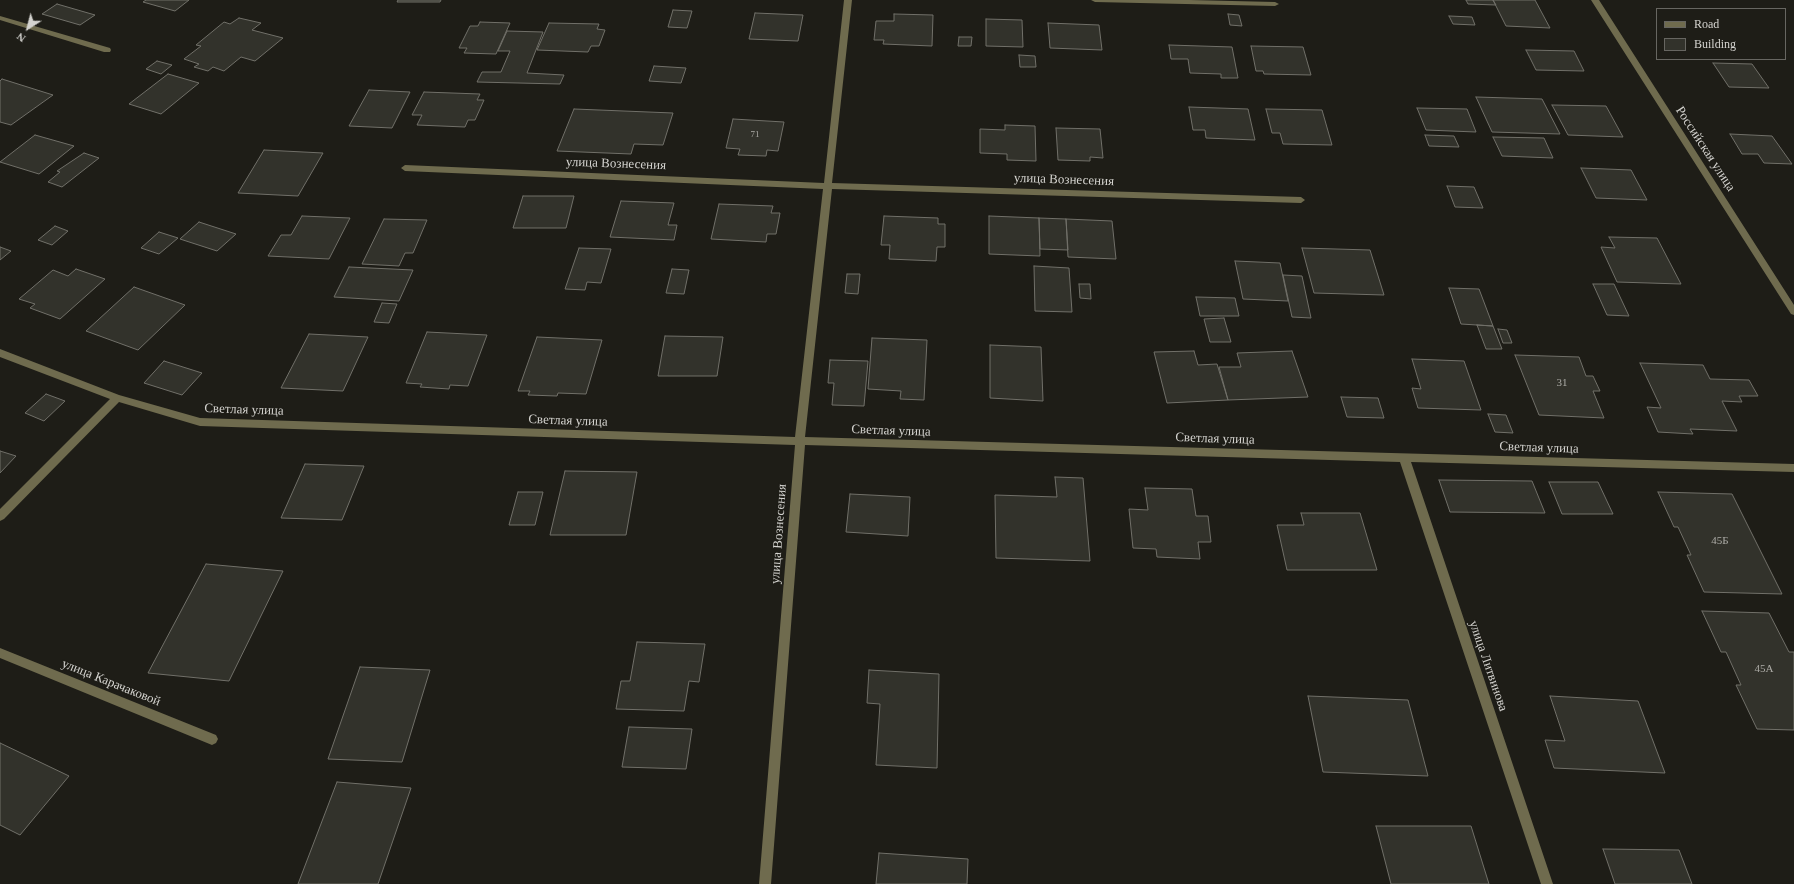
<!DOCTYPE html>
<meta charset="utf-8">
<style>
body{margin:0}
#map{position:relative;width:1794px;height:884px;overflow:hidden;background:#1e1d17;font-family:Georgia,serif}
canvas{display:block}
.legend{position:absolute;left:1656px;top:8px;width:130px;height:52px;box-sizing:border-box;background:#1e1d17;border:1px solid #676661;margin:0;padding:5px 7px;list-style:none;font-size:12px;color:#d4d3cf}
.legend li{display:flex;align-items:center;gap:8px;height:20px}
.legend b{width:20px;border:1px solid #676661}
.north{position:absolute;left:8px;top:8px;width:40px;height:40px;-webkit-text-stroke:3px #1e1d17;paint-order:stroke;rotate:216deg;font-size:11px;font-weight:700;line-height:16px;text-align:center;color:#d4d3cf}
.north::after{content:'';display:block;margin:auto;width:14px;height:18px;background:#d4d3cf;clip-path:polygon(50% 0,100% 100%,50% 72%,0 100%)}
</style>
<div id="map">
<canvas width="1794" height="884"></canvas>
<ul class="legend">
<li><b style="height:5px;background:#6f6b4e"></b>Road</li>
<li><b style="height:11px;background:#32322b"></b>Building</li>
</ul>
<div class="north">N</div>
</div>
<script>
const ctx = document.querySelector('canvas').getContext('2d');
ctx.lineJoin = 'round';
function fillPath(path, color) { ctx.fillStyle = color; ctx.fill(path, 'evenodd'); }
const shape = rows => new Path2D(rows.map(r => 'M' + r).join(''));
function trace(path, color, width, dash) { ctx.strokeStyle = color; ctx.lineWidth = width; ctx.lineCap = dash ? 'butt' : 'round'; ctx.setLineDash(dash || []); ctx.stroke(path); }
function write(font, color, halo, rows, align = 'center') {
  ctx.font = font + ' Georgia,serif'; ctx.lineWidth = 3; ctx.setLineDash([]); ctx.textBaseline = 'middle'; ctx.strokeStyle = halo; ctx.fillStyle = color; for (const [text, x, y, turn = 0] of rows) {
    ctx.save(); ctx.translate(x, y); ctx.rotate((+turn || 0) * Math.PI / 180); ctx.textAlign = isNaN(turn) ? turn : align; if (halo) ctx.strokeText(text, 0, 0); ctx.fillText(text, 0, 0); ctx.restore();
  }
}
const building = shape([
 [146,0,189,0,175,11,143,2,146,0],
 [398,0,441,0,440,2,397,2,398,0],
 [1466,0,1493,0,1496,5,1468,4,1466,0],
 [1493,0,1535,0,1550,28,1506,26,1493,0],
 [57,4,95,15,80,25,42,14,57,4],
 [673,10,692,11,687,28,668,27,673,10],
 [755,13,803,15,798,41,749,39,755,13],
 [894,14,933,15,932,46,883,44,884,40,874,40,876,21,894,21,894,14],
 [1228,14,1239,15,1242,26,1230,25,1228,14],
 [1449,16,1472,17,1475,25,1453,24,1449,16],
 [239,18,261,23,252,30,283,38,255,61,241,57,224,71,213,67,208,71,194,67,199,64,184,59,201,46,196,45,224,22,230,24,239,18],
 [986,19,1022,20,1023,47,986,46,986,19],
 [480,22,510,23,496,54,464,53,467,48,459,48,470,26,478,26,480,22],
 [549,23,599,24,597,29,605,30,599,46,591,46,588,52,537,50,549,23],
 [1048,23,1099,25,1102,50,1050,48,1048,23],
 [507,31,543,32,527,73,564,75,560,84,477,82,482,72,501,72,510,51,498,51,507,31],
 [959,37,972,37,971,46,958,46,959,37],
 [1169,45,1232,47,1238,78,1221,78,1221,74,1190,73,1188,59,1171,59,1169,45],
 [1251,46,1303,47,1311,75,1264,74,1263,71,1256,71,1251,46],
 [1526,50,1574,51,1584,71,1536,70,1526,50],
 [1019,55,1035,56,1036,67,1020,67,1019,55],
 [157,61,172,65,161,74,146,69,157,61],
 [1713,63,1752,64,1769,88,1729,87,1713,63],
 [654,66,686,68,681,83,649,81,654,66],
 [168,74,199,83,161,114,129,104,168,74],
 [2,79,53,95,11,125,0,122,0,81,2,79],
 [369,90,410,92,392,128,349,126,369,90],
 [424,92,480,94,477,100,484,100,475,120,468,120,465,127,417,125,422,115,412,115,424,92],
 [1476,97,1542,99,1560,134,1492,132,1476,97],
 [1552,105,1606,106,1623,137,1568,135,1552,105],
 [1189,107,1248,109,1255,140,1206,138,1205,130,1193,130,1189,107],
 [1417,108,1467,109,1476,132,1426,130,1417,108],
 [574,109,673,113,663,145,634,144,631,154,557,151,574,109],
 [1266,109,1322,110,1332,145,1283,144,1280,133,1272,133,1266,109],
 [733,119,784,122,778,151,767,150,766,156,738,155,740,149,726,148,733,119],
 [1005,125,1035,126,1036,161,1007,160,1007,154,980,153,980,129,1005,130,1005,125],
 [1056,128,1100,129,1103,158,1090,157,1090,161,1058,160,1056,128],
 [1730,134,1772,136,1792,164,1764,163,1758,154,1742,154,1730,134],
 [35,135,74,146,39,174,0,162,35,135],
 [1425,135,1454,136,1459,147,1429,146,1425,135],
 [1493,137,1544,138,1553,158,1502,156,1493,137],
 [264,150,323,153,298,196,238,193,264,150],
 [84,153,99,158,62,187,48,182,60,172,57,171,84,153],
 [1581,168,1631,170,1647,200,1596,198,1581,168],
 [1447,186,1474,187,1483,208,1455,207,1447,186],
 [523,196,574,196,566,228,513,228,523,196],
 [621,201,674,203,668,225,677,225,674,240,610,237,621,201],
 [719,204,773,206,771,213,780,213,776,234,767,234,766,242,711,239,719,204],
 [302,216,350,218,329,259,268,256,281,235,291,235,302,216],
 [884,216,938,218,938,224,945,224,945,247,937,247,936,261,889,259,890,245,881,245,884,216],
 [989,216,1039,218,1040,256,989,254,989,216],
 [1039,218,1066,219,1068,250,1040,249,1039,218],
 [384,219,427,220,413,253,405,253,399,266,362,264,384,219],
 [1066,219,1112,221,1116,259,1068,257,1066,219],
 [199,222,236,234,217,251,180,239,199,222],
 [55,226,68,231,52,245,38,240,55,226],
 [159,232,178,238,159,254,141,248,159,232],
 [1609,237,1657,238,1681,284,1617,282,1601,247,1615,248,1609,237],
 [0,247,11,251,0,260,0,247],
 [579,248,611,249,601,283,587,282,585,290,565,289,579,248],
 [1302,248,1370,250,1384,295,1314,293,1302,248],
 [1235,261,1280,263,1288,301,1243,299,1235,261],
 [1034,266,1069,268,1072,312,1035,311,1034,266],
 [349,267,413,270,399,301,334,297,349,267],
 [76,269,105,279,60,319,30,308,35,304,19,299,53,270,68,276,76,269],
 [672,269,689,270,684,294,666,293,672,269],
 [847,274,860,274,858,294,845,293,847,274],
 [1283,275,1302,276,1311,318,1292,317,1283,275],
 [1079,284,1090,284,1091,299,1080,298,1079,284],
 [1593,284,1614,284,1629,316,1607,315,1593,284],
 [134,287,185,305,138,350,86,331,134,287],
 [1449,288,1479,289,1493,326,1461,324,1449,288],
 [1196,297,1235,298,1239,316,1200,316,1196,297],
 [382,303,397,304,389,323,374,322,382,303],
 [1224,318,1231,342,1210,342,1204,319,1224,318],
 [1477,325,1493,326,1502,349,1486,349,1477,325],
 [1498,329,1507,330,1512,343,1503,343,1498,329],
 [427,332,487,335,468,386,450,385,449,389,420,387,422,384,406,383,427,332],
 [309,334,368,337,343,391,281,388,309,334],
 [665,336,723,337,717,376,658,376,665,336],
 [537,337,602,340,586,394,558,393,557,396,528,395,530,391,518,391,537,337],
 [872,338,927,340,924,400,900,399,901,391,868,389,872,338],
 [990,345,1041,347,1043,401,990,398,990,345],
 [1194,351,1198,365,1217,364,1228,400,1167,403,1154,352,1194,351],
 [1292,351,1308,397,1228,400,1219,367,1241,367,1237,353,1292,351],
 [1515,355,1579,357,1586,376,1593,376,1600,391,1593,391,1604,418,1539,415,1515,355],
 [1412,359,1464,361,1481,410,1418,408,1412,388,1421,389,1412,359],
 [830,360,868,361,864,406,832,405,834,383,828,383,830,360],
 [164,361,202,373,182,395,144,383,164,361],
 [1640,363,1703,365,1710,379,1749,380,1758,396,1739,396,1742,402,1722,401,1737,431,1690,429,1693,434,1658,432,1647,407,1661,408,1640,363],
 [46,394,65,401,44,421,25,413,46,394],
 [1341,397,1378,398,1384,418,1347,417,1341,397],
 [1488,414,1506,415,1513,433,1495,432,1488,414],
 [0,451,16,456,0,473,0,451],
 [305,464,364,466,342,520,281,518,305,464],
 [565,471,637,472,626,535,550,535,565,471],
 [1055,477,1083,478,1090,561,996,558,995,495,1057,497,1055,477],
 [1439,480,1532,481,1545,513,1450,512,1439,480],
 [1549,482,1598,482,1613,514,1562,514,1549,482],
 [1145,488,1192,489,1196,516,1208,516,1211,542,1198,542,1200,559,1157,557,1156,549,1133,548,1129,509,1148,510,1145,488],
 [518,492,543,492,535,525,509,525,518,492],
 [1658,492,1732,494,1782,594,1704,592,1687,555,1691,555,1678,527,1674,527,1658,492],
 [850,494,910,497,908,536,846,532,850,494],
 [1301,513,1360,513,1377,570,1287,570,1277,525,1304,525,1301,513],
 [206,564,283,571,229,681,148,673,206,564],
 [1702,611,1769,613,1789,652,1794,652,1794,730,1757,729,1736,685,1741,685,1726,652,1721,652,1702,611],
 [637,642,705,644,699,682,689,681,684,711,616,709,621,681,630,681,637,642],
 [360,667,430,670,402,762,328,759,360,667],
 [869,670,939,674,937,768,876,765,880,704,867,703,869,670],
 [1308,696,1408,700,1428,776,1323,772,1308,696],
 [1550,696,1638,701,1665,773,1554,768,1545,740,1565,741,1550,696],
 [629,727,692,729,686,769,622,767,629,727],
 [0,743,69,776,20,835,0,825,0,743],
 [337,782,411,788,378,884,298,884,337,782],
 [1376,826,1471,826,1489,884,1391,884,1376,826],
 [1603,849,1679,850,1692,884,1615,884,1603,849],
 [879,853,968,859,967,884,876,884,879,853]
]);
const minor = shape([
 [844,0,852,0,832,183,1301,197,1305,200,1301,203,832,189,805,437,1794,464,1794,472,1411,462,1553,884,1541,884,1400,462,805,445,771,884,759,884,795,445,200,426,119,402,4,519,0,521,0,509,110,399,0,357,0,349,119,395,200,418,795,437,823,189,405,171,401,168,405,165,824,183,844,0],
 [1091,0,1190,0,1275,2,1279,4,1275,6,1095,2,1091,0],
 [1591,0,1599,0,1794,305,1794,315,1791,314,1591,0],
 [0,16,110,48,111,50,110,52,104,52,0,20,0,16],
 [0,648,216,735,218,739,216,743,212,745,0,658,0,648]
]);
const farNumbernames = [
 ["71",755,135]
];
const numberNames = [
 ["31",1562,383],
 ["45Б",1720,541],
 ["45А",1764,669]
];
const streetNames = [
 ["Российская улица",1705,149,57],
 ["улица Вознесения",616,164,2],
 ["улица Вознесения",1064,180,2],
 ["Светлая улица",244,410,2],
 ["Светлая улица",568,421,2],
 ["Светлая улица",891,431,2],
 ["Светлая улица",1215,439,2],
 ["Светлая улица",1539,448,2],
 ["улица Вознесения",779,534,-86],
 ["улица Литвинова",1488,666,71],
 ["улица Карачаковой",111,683,22]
];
fillPath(building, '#32322b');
trace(building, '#717069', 1);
fillPath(minor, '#6f6b4e');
write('9px', '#acaba6', null, farNumbernames);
write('11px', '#acaba6', null, numberNames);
write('13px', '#d4d3cf', '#1e1d17', streetNames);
</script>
